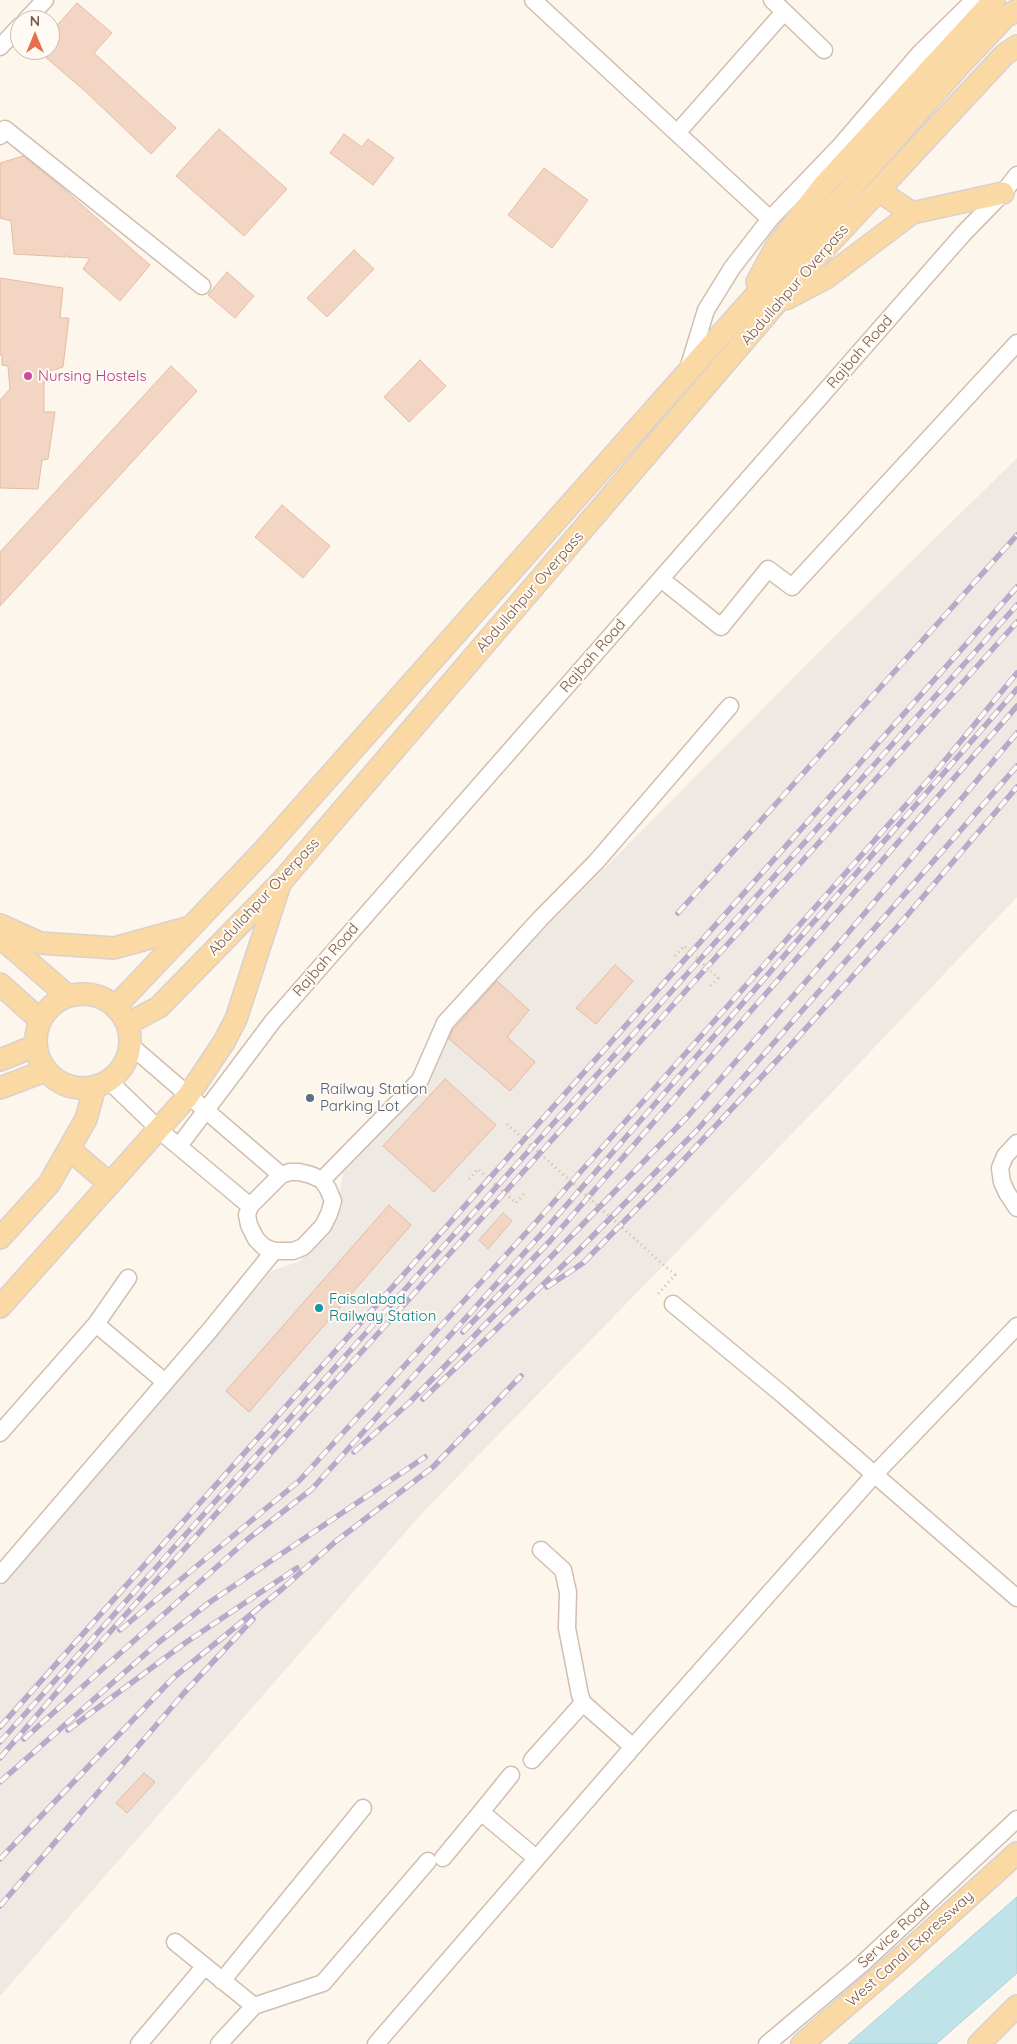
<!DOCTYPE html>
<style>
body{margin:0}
#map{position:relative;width:1017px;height:2044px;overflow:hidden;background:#fdf6ec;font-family:Quicksand,sans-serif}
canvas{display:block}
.north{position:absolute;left:10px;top:10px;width:50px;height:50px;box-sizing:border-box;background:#fffaf3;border:1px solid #cabbb1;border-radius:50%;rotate:0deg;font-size:14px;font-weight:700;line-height:20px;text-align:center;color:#7a5c4d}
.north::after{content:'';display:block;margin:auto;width:18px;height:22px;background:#e76f51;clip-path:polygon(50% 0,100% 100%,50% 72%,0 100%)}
</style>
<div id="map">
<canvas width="1017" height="2044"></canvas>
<div class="north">N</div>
</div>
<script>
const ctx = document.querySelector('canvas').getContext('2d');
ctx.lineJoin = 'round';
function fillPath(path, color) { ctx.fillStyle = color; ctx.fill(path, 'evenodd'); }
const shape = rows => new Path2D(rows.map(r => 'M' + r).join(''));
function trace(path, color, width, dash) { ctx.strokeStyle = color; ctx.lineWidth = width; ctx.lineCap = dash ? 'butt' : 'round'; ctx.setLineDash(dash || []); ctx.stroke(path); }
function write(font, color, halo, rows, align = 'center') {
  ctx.font = font + ' Quicksand,sans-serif'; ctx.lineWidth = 4; ctx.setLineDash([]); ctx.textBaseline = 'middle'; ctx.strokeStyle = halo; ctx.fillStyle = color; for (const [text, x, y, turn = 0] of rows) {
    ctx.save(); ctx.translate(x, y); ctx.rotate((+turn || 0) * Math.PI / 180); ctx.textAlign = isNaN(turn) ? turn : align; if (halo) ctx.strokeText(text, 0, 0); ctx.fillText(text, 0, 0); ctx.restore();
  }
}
const industrial = shape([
 [1017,458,1017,897,820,1105,424,1511,0,1996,0,1587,271,1271,300,1261,335,1215,343,1173,424,1086,445,1029,830,641]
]);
const water = shape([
 [1017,1897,1017,1973,936,2044,848,2044,1017,1897]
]);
const building = shape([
 [77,3,112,33,94,53,176,128,151,154,86,92,37,50,50,50,50,33,77,3],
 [219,129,287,189,244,236,176,176,219,129],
 [344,134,362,147,368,139,394,158,373,185,330,153,344,134],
 [23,156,58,184,150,265,120,301,83,269,90,258,68,257,66,255,66,257,14,254,11,221,0,218,0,163,23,156],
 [544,168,588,200,552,248,508,215,544,168],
 [354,250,374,269,327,317,307,298,354,250],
 [227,272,254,296,235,318,208,295,227,272],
 [0,278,63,288,60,318,69,318,63,367,50,371,47,382,44,382,44,412,55,412,48,459,42,460,38,489,0,488,0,400,10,389,8,366,2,365,2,355,0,355,0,278],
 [420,360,446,386,409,422,384,397,420,360],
 [171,366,197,391,0,606,0,552,171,366],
 [282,505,330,546,303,578,255,537,282,505],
 [615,965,633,981,596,1024,576,1008,615,965],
 [497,981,529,1010,507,1037,535,1062,510,1091,449,1039,452,1031,497,981],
 [445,1079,496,1125,434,1192,383,1146,445,1079],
 [389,1205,411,1225,249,1412,226,1391,389,1205],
 [503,1213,512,1221,488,1249,479,1240,503,1213],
 [144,1773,155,1782,127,1813,116,1803,144,1773]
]);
const minor = shape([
 [533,0,770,219],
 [772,0,824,50],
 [26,20,45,0],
 [0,47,20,26],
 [677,133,784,12],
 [0,136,5,129,202,286],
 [688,369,706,310,732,268,770,219,841,145,920,53,974,0],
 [661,579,721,627,768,569,792,587,1017,343],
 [130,1045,281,1175],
 [109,1081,165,1135,250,1206],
 [1017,1143,1005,1156,1000,1168,1002,1182,1007,1193,1017,1208],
 [179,1146,273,1021,964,233,1003,193,1017,175],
 [290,1172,299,1172,311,1175,322,1180,328,1189,333,1201,329,1214,323,1226,303,1247,293,1251,274,1251,264,1247,256,1239,249,1225,247,1215,250,1206,281,1175,290,1172],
 [322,1180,420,1080,445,1023,540,919,596,862,730,706],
 [673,1304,783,1395,1017,1598],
 [96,1324,128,1278],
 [0,1433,96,1324,165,1382],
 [541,1550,563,1570,568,1592,567,1628,580,1695,583,1703,633,1747],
 [0,1575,210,1330,274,1251],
 [532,1760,583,1703],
 [481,1812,511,1775],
 [443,1858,481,1812,536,1858],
 [175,1942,254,2006],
 [222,1981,363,1808],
 [139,2044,205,1966],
 [219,2044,254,2006,323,1983,428,1861],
 [376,2044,633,1747,874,1475,1017,1326],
 [767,2044,862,1964,1017,1819]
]);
const major = shape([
 [879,191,912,213,1003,193],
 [757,282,776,247,824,185,994,0],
 [786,299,826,278,912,213],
 [0,925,40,943,114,948,190,927],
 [0,937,68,996],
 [0,984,40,1020],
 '36 1041a47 47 0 1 1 94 0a47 47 0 1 1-94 0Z',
 [115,1007,264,850,958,67,1005,17,1017,10],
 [127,1024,159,1007,281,882,809,265,1004,55,1017,46],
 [0,1060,35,1046],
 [0,1088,45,1071],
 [69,1149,110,1184],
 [0,1238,49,1184,86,1119,95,1087],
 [0,1307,188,1096,224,1042,236,1019,279,887],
 [802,2044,889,1969,1017,1853],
 [979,2044,1017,2006]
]);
const rail = shape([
 [678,913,1017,535],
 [547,1287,583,1263,663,1182,782,1055,898,926,1017,787],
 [463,1332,550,1241,1017,706],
 [423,1399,575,1254,699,1128,1017,766],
 [354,1452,409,1403,688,1116,837,946,1017,733],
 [120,1630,299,1481,537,1221,937,770,1017,673],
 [0,1727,1017,587],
 [68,1730,185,1643,297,1568],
 [24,1739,248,1539,312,1489,544,1231,1017,689],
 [0,1742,1017,605],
 [0,1758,84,1661,1017,622],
 [0,1782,159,1642,210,1602,425,1457],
 [0,1859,173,1678,282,1589,335,1542,433,1467,521,1376],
 [0,1906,184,1693,253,1619]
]);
const pathBridge = shape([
 [675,956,684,946,718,978,710,987],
 [507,1124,675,1275,658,1294],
 [469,1179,478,1169,516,1203,526,1191]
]);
const markers = [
 [28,376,5,"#d1479c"],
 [310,1098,5,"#5c6f8a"],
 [319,1308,5,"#0f9aa8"]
];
const streetNames = [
 ["Abdullahpur Overpass",795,285,-49],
 ["Rajbah Road",860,352,-49],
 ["Abdullahpur Overpass",530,592,-49],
 ["Rajbah Road",593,656,-49],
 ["Abdullahpur Overpass",264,897,-47],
 ["Rajbah Road",326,960,-49],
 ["Service Road",894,1934,-43],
 ["West Canal Expressway",910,1949,-42]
];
const hotelNames = [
 ["Nursing Hostels",38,376]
];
const serviceNames = [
 ["Railway Station",320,1089],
 ["Parking Lot",320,1106]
];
const cultureNames = [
 ["Faisalabad",329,1299],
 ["Railway Station",329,1316]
];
fillPath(industrial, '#efe9e4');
fillPath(water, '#bfe3e8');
trace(water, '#a5d3da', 1);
fillPath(building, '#f3d5c3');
trace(building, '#e6bba3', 1);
trace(minor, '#d1beb0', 19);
trace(major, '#dad1cd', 24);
trace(minor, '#fff', 16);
trace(major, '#fbd9a5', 21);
trace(rail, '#b9a8c9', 5.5);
trace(rail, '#fffaf3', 4, [11]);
trace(pathBridge, '#d9b8a5', 3, [1, 4]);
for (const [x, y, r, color] of markers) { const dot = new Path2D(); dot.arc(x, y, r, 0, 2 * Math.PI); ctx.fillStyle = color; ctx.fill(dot); trace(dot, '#fffaf3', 2); }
write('15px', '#7a5c4d', '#fffaf3', streetNames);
write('15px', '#b23c85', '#fffaf3', hotelNames, 'left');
write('15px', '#4e5e75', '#fffaf3', serviceNames, 'left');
write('15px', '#0d838f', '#fffaf3', cultureNames, 'left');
</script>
